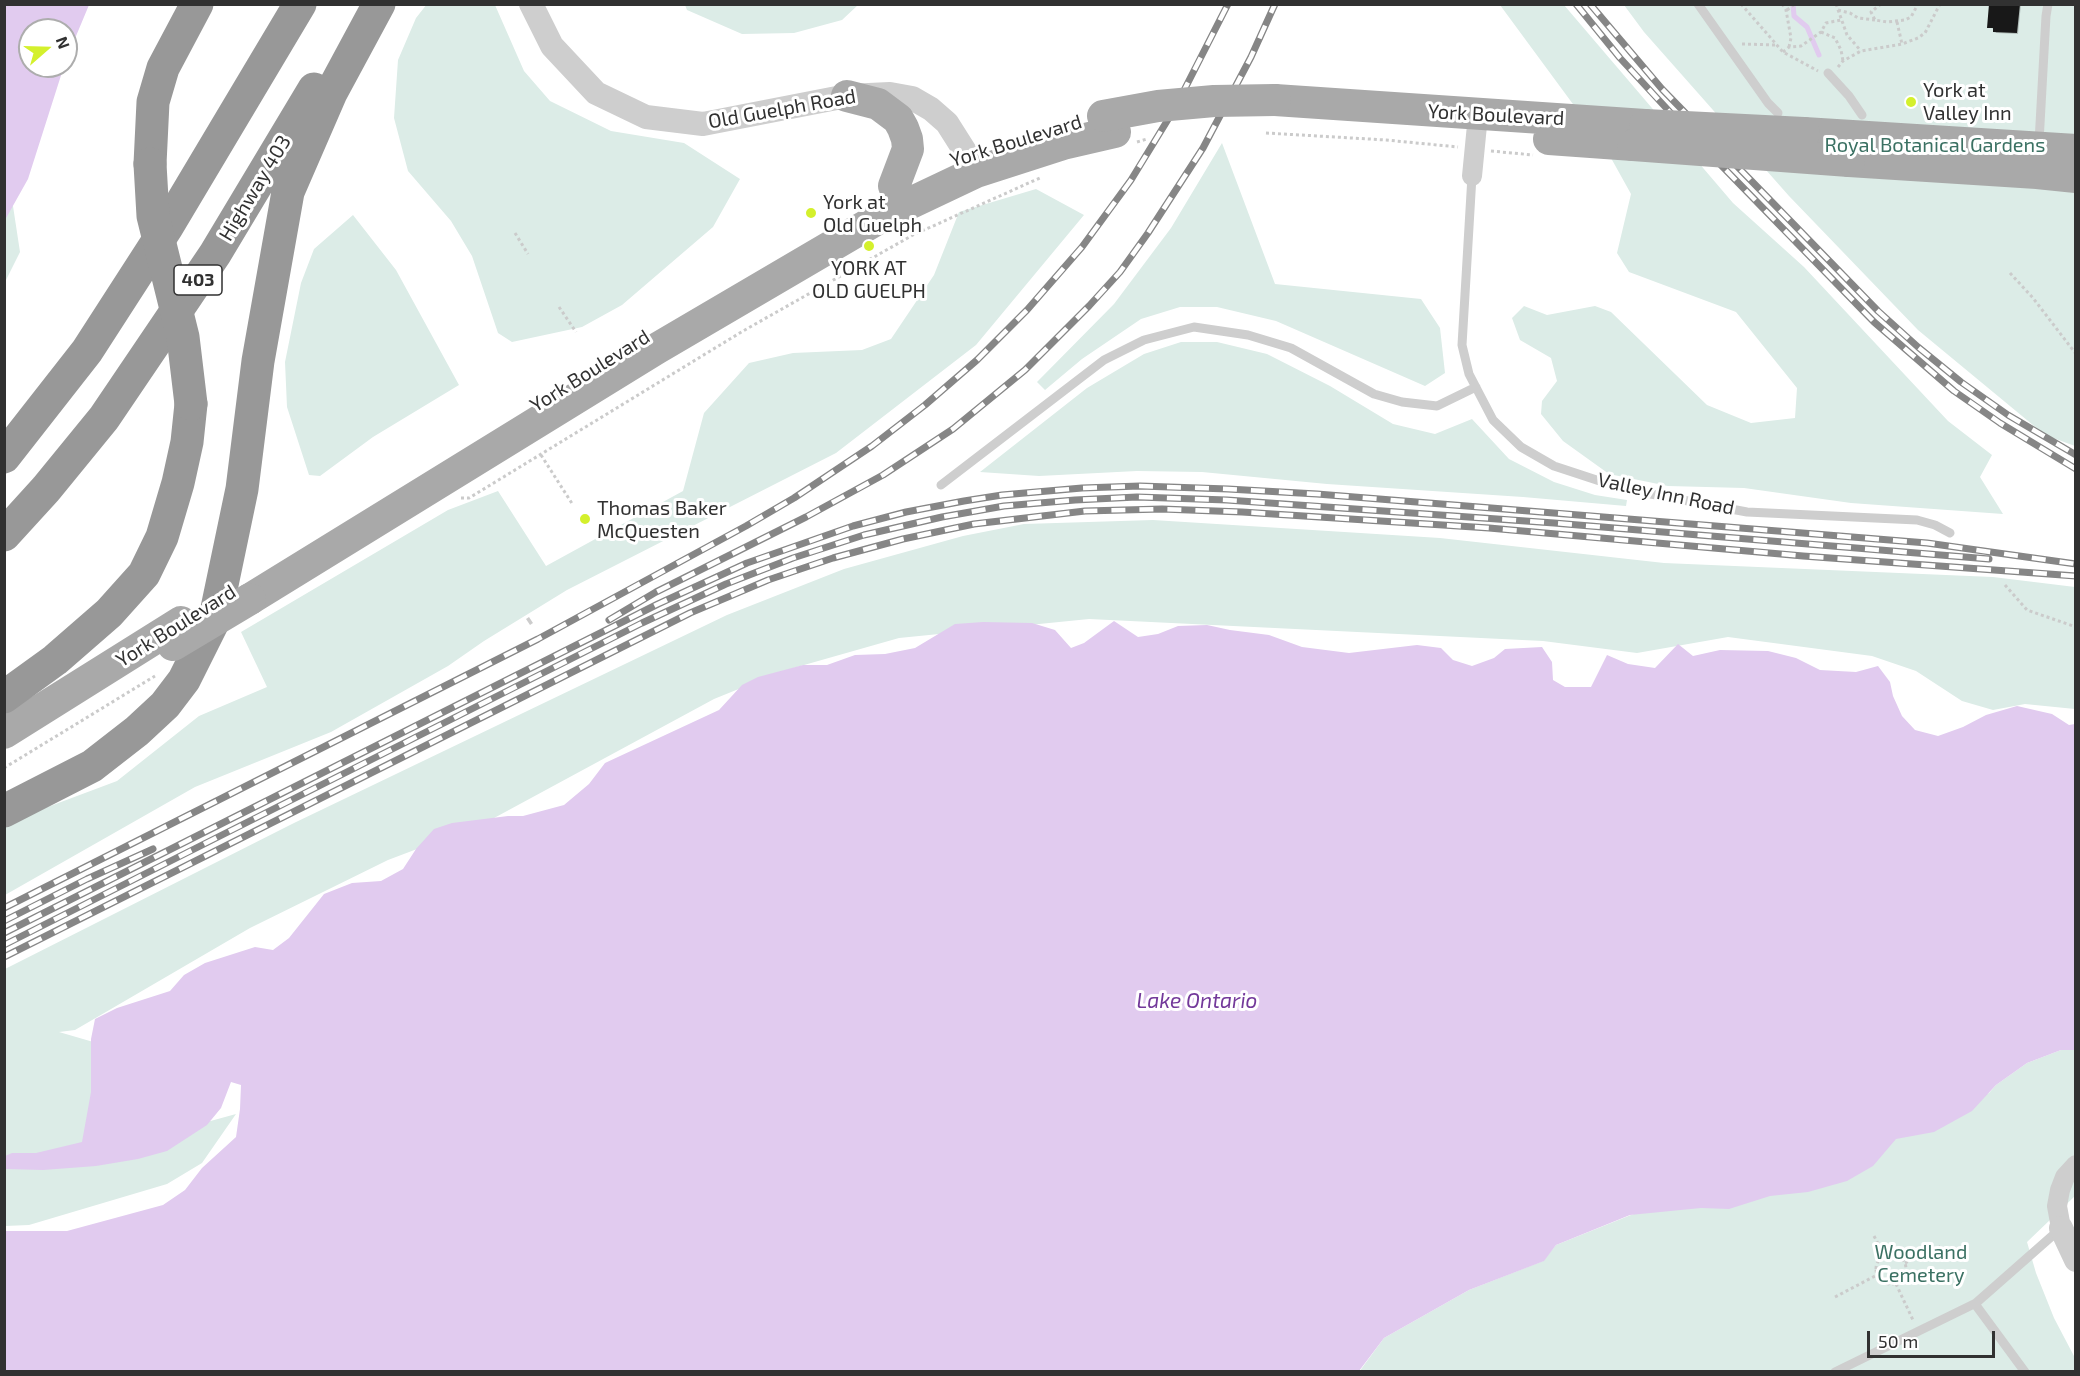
<!DOCTYPE html>
<style>
body{margin:0}
#map{position:relative;width:2080px;height:1376px;overflow:hidden;background:#fff;font-family:"Exo 2",sans-serif}
canvas{display:block}
.frame{position:absolute;inset:0;border:6px solid #313131;pointer-events:none}
.north{position:absolute;left:18px;top:18px;width:60px;height:60px;box-sizing:border-box;background:#fff;border:2px solid #adadad;border-radius:50%;rotate:70deg;font-size:16px;font-weight:700;line-height:24px;text-align:center;color:#313131}
.north::after{content:'';display:block;margin:auto;width:21px;height:27px;background:#d4f02c;clip-path:polygon(50% 0,100% 100%,50% 72%,0 100%)}
.scale{position:absolute;left:1867px;top:1331px;width:128px;height:27px;box-sizing:border-box;border:3px solid #313131;border-top:0;padding-left:8px;font-size:18px;line-height:21px;white-space:nowrap;color:#313131;-webkit-text-stroke:4px #fff;paint-order:stroke}
</style>
<div id="map">
<canvas width="2080" height="1376"></canvas>
<div class="frame"></div>
<div class="north">N</div>
<div class="scale">50 m</div>
</div>
<script>
const ctx = document.querySelector('canvas').getContext('2d');
ctx.lineJoin = 'round';
function fillPath(path, color) { ctx.fillStyle = color; ctx.fill(path, 'evenodd'); }
const shape = rows => new Path2D(rows.map(r => 'M' + r).join(''));
function trace(path, color, width, dash) { ctx.strokeStyle = color; ctx.lineWidth = width; ctx.lineCap = dash ? 'butt' : 'round'; ctx.setLineDash(dash || []); ctx.stroke(path); }
function write(font, color, halo, rows, align = 'center') {
  ctx.font = font + ' "Exo 2",sans-serif'; ctx.lineWidth = 6; ctx.setLineDash([]); ctx.textBaseline = 'middle'; ctx.strokeStyle = halo; ctx.fillStyle = color; for (const [text, x, y, turn = 0] of rows) {
    ctx.save(); ctx.translate(x, y); ctx.rotate((+turn || 0) * Math.PI / 180); ctx.textAlign = isNaN(turn) ? turn : align; if (halo) ctx.strokeText(text, 0, 0); ctx.fillText(text, 0, 0); ctx.restore();
  }
}
const green = shape([
 [427,4,495,5,524,71,550,101,611,131,684,143,740,179,713,227,622,305,582,327,512,342,498,333,472,256,451,221,408,171,394,118,398,60,416,18],
 [685,5,685,4,858,5,842,20,794,33,742,34,687,10],
 [1500,5,1564,5,1733,203,1804,267,1948,421,1992,455,1980,477,2003,514,1851,503,1744,488,1668,486,1609,474,1563,441,1541,414,1542,401,1557,381,1551,358,1520,340,1512,318,1524,306,1547,315,1595,306,1611,312,1707,405,1751,423,1795,418,1797,388,1736,312,1629,272,1617,253,1631,194,1606,149],
 [1624,5,2075,5,2075,446,2045,435,1918,330,1789,196,1644,32],
 [1222,143,1275,284,1421,299,1440,328,1445,373,1425,386,1276,321,1217,307,1180,307,1141,319,1082,359,1045,390,1037,382,1114,304,1171,228],
 [1036,189,1084,215,976,345,836,453,567,590,484,641,448,666,331,732,195,787,5,895,5,823,117,781,199,716,267,687,241,632,448,510,498,491,546,566,683,491,704,413,749,363,793,353,862,350,891,339,934,275,959,212],
 [11,193,20,252,5,282,5,202],
 [353,215,396,270,459,385,373,437,320,476,309,475,287,407,285,362,301,283,314,249],
 [1181,342,1217,342,1267,354,1330,386,1393,424,1435,434,1472,419,1509,459,1554,482,1595,495,1627,500,1626,506,1523,497,1327,484,1202,472,1137,471,1039,476,980,472,1087,388,1144,354],
 [1153,520,1440,538,1664,563,1993,577,2075,587,2075,709,2025,704,1993,710,1962,701,1916,671,1872,656,1728,637,1637,653,1543,641,1089,619,899,638,783,671,714,699,483,824,388,860,250,928,75,1030,59,1032,107,1046,115,1075,76,1158,236,1114,202,1163,167,1184,29,1225,5,1226,5,969,294,823,727,615,844,569,963,536,1024,524],
 [2061,1050,2075,1050,2075,1196,2027,1242,2036,1273,2054,1318,2075,1358,2075,1371,1359,1372,1384,1338,1469,1290,1543,1261,1556,1245,1631,1215,1989,1093,1996,1085,2027,1063]
]);
const water = shape([
 [5,4,89,5,66,60,66,30,30,30,30,66,64,66,28,179,5,220],
 [1114,621,1138,637,1158,634,1178,626,1207,625,1230,630,1269,635,1302,647,1349,653,1417,645,1441,648,1453,660,1472,666,1494,658,1505,649,1542,647,1552,662,1553,680,1565,687,1591,687,1607,655,1628,664,1655,668,1678,644,1693,656,1720,650,1768,651,1796,658,1820,670,1856,672,1878,666,1890,682,1893,696,1902,716,1915,730,1938,736,1963,727,1986,715,2017,706,2052,714,2069,725,2075,724,2075,1050,2061,1050,2027,1063,1996,1085,1972,1111,1934,1132,1896,1139,1873,1166,1847,1181,1808,1192,1770,1196,1729,1209,1701,1208,1630,1215,1556,1245,1544,1261,1469,1290,1384,1338,1359,1371,5,1371,5,1231,67,1231,163,1205,185,1190,202,1168,236,1137,240,1109,241,1085,231,1082,221,1108,207,1125,167,1151,138,1159,96,1166,43,1170,5,1169,5,1156,12,1153,36,1153,82,1142,91,1092,91,1039,95,1019,117,1008,170,991,184,975,205,963,255,947,273,950,289,938,324,894,352,883,381,881,403,869,416,849,434,829,452,823,508,816,523,816,564,805,589,784,605,763,719,710,742,685,758,677,803,665,827,665,855,655,885,654,915,648,955,624,983,622,1032,623,1055,630,1071,648,1084,643]
]);
const shadow = shape([
 [1991,4,2021,4,2018,34,1996,33,1994,29,1989,27],
 [529,617,533,623,530,625,526,619]
]);
const stream = shape([
 [1793,4,1794,16,1807,27,1819,55]
]);
const building = shape([
 [1989,4,2020,4,2017,33,1993,32,1993,28,1987,28]
]);
const path = shape([
 [1741,4,1783,52,1818,71],
 [1782,4,1786,10,1791,38,1789,47],
 [1836,4,1847,35,1861,51],
 [1881,4,1871,12,1875,20,1887,22,1905,20,1911,17,1918,4],
 [1787,10,1795,4],
 [1838,10,1850,13,1858,18,1875,20],
 [1897,22,1902,44],
 [1821,32,1835,38,1841,50,1843,61],
 [1742,44,1776,45],
 [1783,52,1789,47,1801,46,1821,32,1826,23,1841,20],
 [1838,67,1843,61,1861,51,1902,44,1918,38,1925,33,1940,4],
 [1266,133,1386,140,1458,147],
 [1137,142,1147,139],
 [1491,151,1533,155],
 [515,233,528,254],
 [2010,273,2033,298,2076,354],
 [559,307,576,332],
 [541,455,573,505],
 [461,498,469,498,743,331,913,235,1042,177],
 [2005,585,2027,610,2076,627],
 [4,768,155,676],
 [1874,1236,1884,1255],
 '1876 1269a15 15 0 1 1 30 0a15 15 0 1 1-30 0Z',
 [1905,1263,1942,1246],
 [1896,1284,1913,1320],
 [1835,1297,1877,1275]
]);
const service = shape([
 [1698,4,1768,103,1778,113],
 [1828,73,1849,96,1862,115],
 [2039,142,2046,16,2048,4],
 [1472,176,1462,345,1469,374,1493,420,1521,447,1554,466,1624,489,1747,512,1917,520,1935,525,1950,533],
 [941,485,1104,360,1144,340,1194,327,1248,335,1291,348,1374,394,1402,402,1437,406,1476,387],
 [1975,1304,2025,1372],
 [1835,1372,1976,1303,2060,1229]
]);
const minor = shape([
 [1472,176,1478,115],
 [2061,1228,2057,1206,2060,1190,2065,1177,2076,1165]
]);
const tertiary = shape([
 [531,4,552,46,596,93,646,117,703,124,847,96,890,94,912,98,931,109,947,123,966,153,976,172],
 [2061,1228,2076,1260]
]);
const primary = shape([
 [847,96,878,104,898,119,903,128,907,139,908,149,894,186],
 [1275,100,1645,125],
 [1804,133,2076,150],
 [1549,139,1633,145],
 [1849,161,2037,173,2076,177],
 [250,599,656,349,881,217,976,172,1063,144,1115,132],
 [4,733,181,622]
]);
const motorway = shape([
 [150,164,153,102,163,68,197,4],
 [4,457,87,351,167,227,300,4],
 [4,535,46,489,104,418,215,254,314,89],
 [4,697,55,660,109,613,144,574,162,537,178,483,187,442,191,404],
 [4,811,92,766,137,731,165,705,184,680,215,618,242,489,258,361,288,192,331,93,379,4]
]);
const rail = shape([
 [1576,4,1620,58,1680,123,1874,322,1954,391,2000,423,2076,469],
 [1590,4,1662,89,1878,311,1918,347,1961,382,2008,415,2076,455],
 [609,620,656,592,806,517,883,475,953,429,1025,370,1089,306,1120,272,1148,233,1203,148,1251,57,1275,4],
 [4,908,538,639,746,526,794,498,872,446,925,405,977,360,1027,310,1082,247,1131,180,1175,108,1228,4],
 [4,921,87,879,153,849],
 [4,933,658,604,747,563,853,526,906,512,964,501,1002,495,1082,488,1140,486,1228,489,1317,494,1927,543,2076,564],
 [4,945,642,623,726,584,793,558,864,535,942,517,1004,506,1075,500,1137,497,1227,500,1554,523,1989,559],
 [4,957,690,613,768,580,833,558,903,539,974,524,1085,511,1162,509,1242,512,1489,528,1803,556,2076,576]
]);
const primaryBridge = shape([
 [1103,116,1158,106,1214,101,1275,100],
 [1645,125,1804,133],
 [1633,145,1849,161],
 [173,645,250,599]
]);
const motorwayBridge = shape([
 [150,164,153,216,183,337,191,404]
]);
const markers = [
 [1911,102,6,"#d4f02c"],
 [811,213,6,"#d4f02c"],
 [869,246,6,"#d4f02c"],
 [585,519,6,"#d4f02c"]
];
const shields = [
 [198,280,48]
];
const shieldNames = [
 ["403",198,280]
];
const poiNames = [
 ["York at",1923,90],
 ["Valley Inn",1923,113],
 ["York at",823,202],
 ["Old Guelph",823,225],
 ["YORK AT",869,268,"center"],
 ["OLD GUELPH",869,291,"center"],
 ["Thomas Baker",597,508],
 ["McQuesten",597,531]
];
const streetNames = [
 ["Old Guelph Road",782,109,-10],
 ["York Boulevard",1496,115,3],
 ["York Boulevard",1016,141,-17],
 ["Highway 403",255,188,-59],
 ["York Boulevard",590,371,-32],
 ["Valley Inn Road",1666,494,12],
 ["York Boulevard",176,626,-32]
];
const parkNames = [
 ["Royal Botanical Gardens",1935,145],
 ["Woodland",1921,1252],
 ["Cemetery",1921,1275]
];
const waterNames = [
 ["Lake Ontario",1197,1001]
];
fillPath(green, '#dcece7');
fillPath(water, '#e1cbef');
fillPath(shadow, '#0003');
trace(stream, '#e1cbef', 5);
fillPath(building, '#181818');
trace(path, '#cbcbcb', 3, [3, 3]);
trace(service, '#cecece', 9);
trace(minor, '#cecece', 20);
trace(tertiary, '#cecece', 24);
trace(primary, '#a9a9a9', 32);
trace(motorway, '#989898', 33);
trace(rail, '#868686', 7);
trace(rail, '#fff', 4.5, [14]);
trace(primaryBridge, '#a9a9a9', 32);
trace(motorwayBridge, '#989898', 33);
for (const [x, y, r, color] of markers) { const dot = new Path2D(); dot.arc(x, y, r, 0, 2 * Math.PI); ctx.fillStyle = color; ctx.fill(dot); trace(dot, '#fff', 2); }
for (const [x, y, w] of shields) { const box = new Path2D(); box.roundRect(x - w / 2, y - 15, w, 30, 4.5); ctx.fillStyle = '#fff'; ctx.fill(box); trace(box, '#313131', 1.5); }
write('bold 18px', '#313131', null, shieldNames);
write('20px', '#313131', '#fff', poiNames, 'left');
write('20px', '#313131', '#fff', streetNames);
write('20px', '#3b7163', '#fff', parkNames);
write('italic 21px', '#73399a', '#fff', waterNames);
</script>
